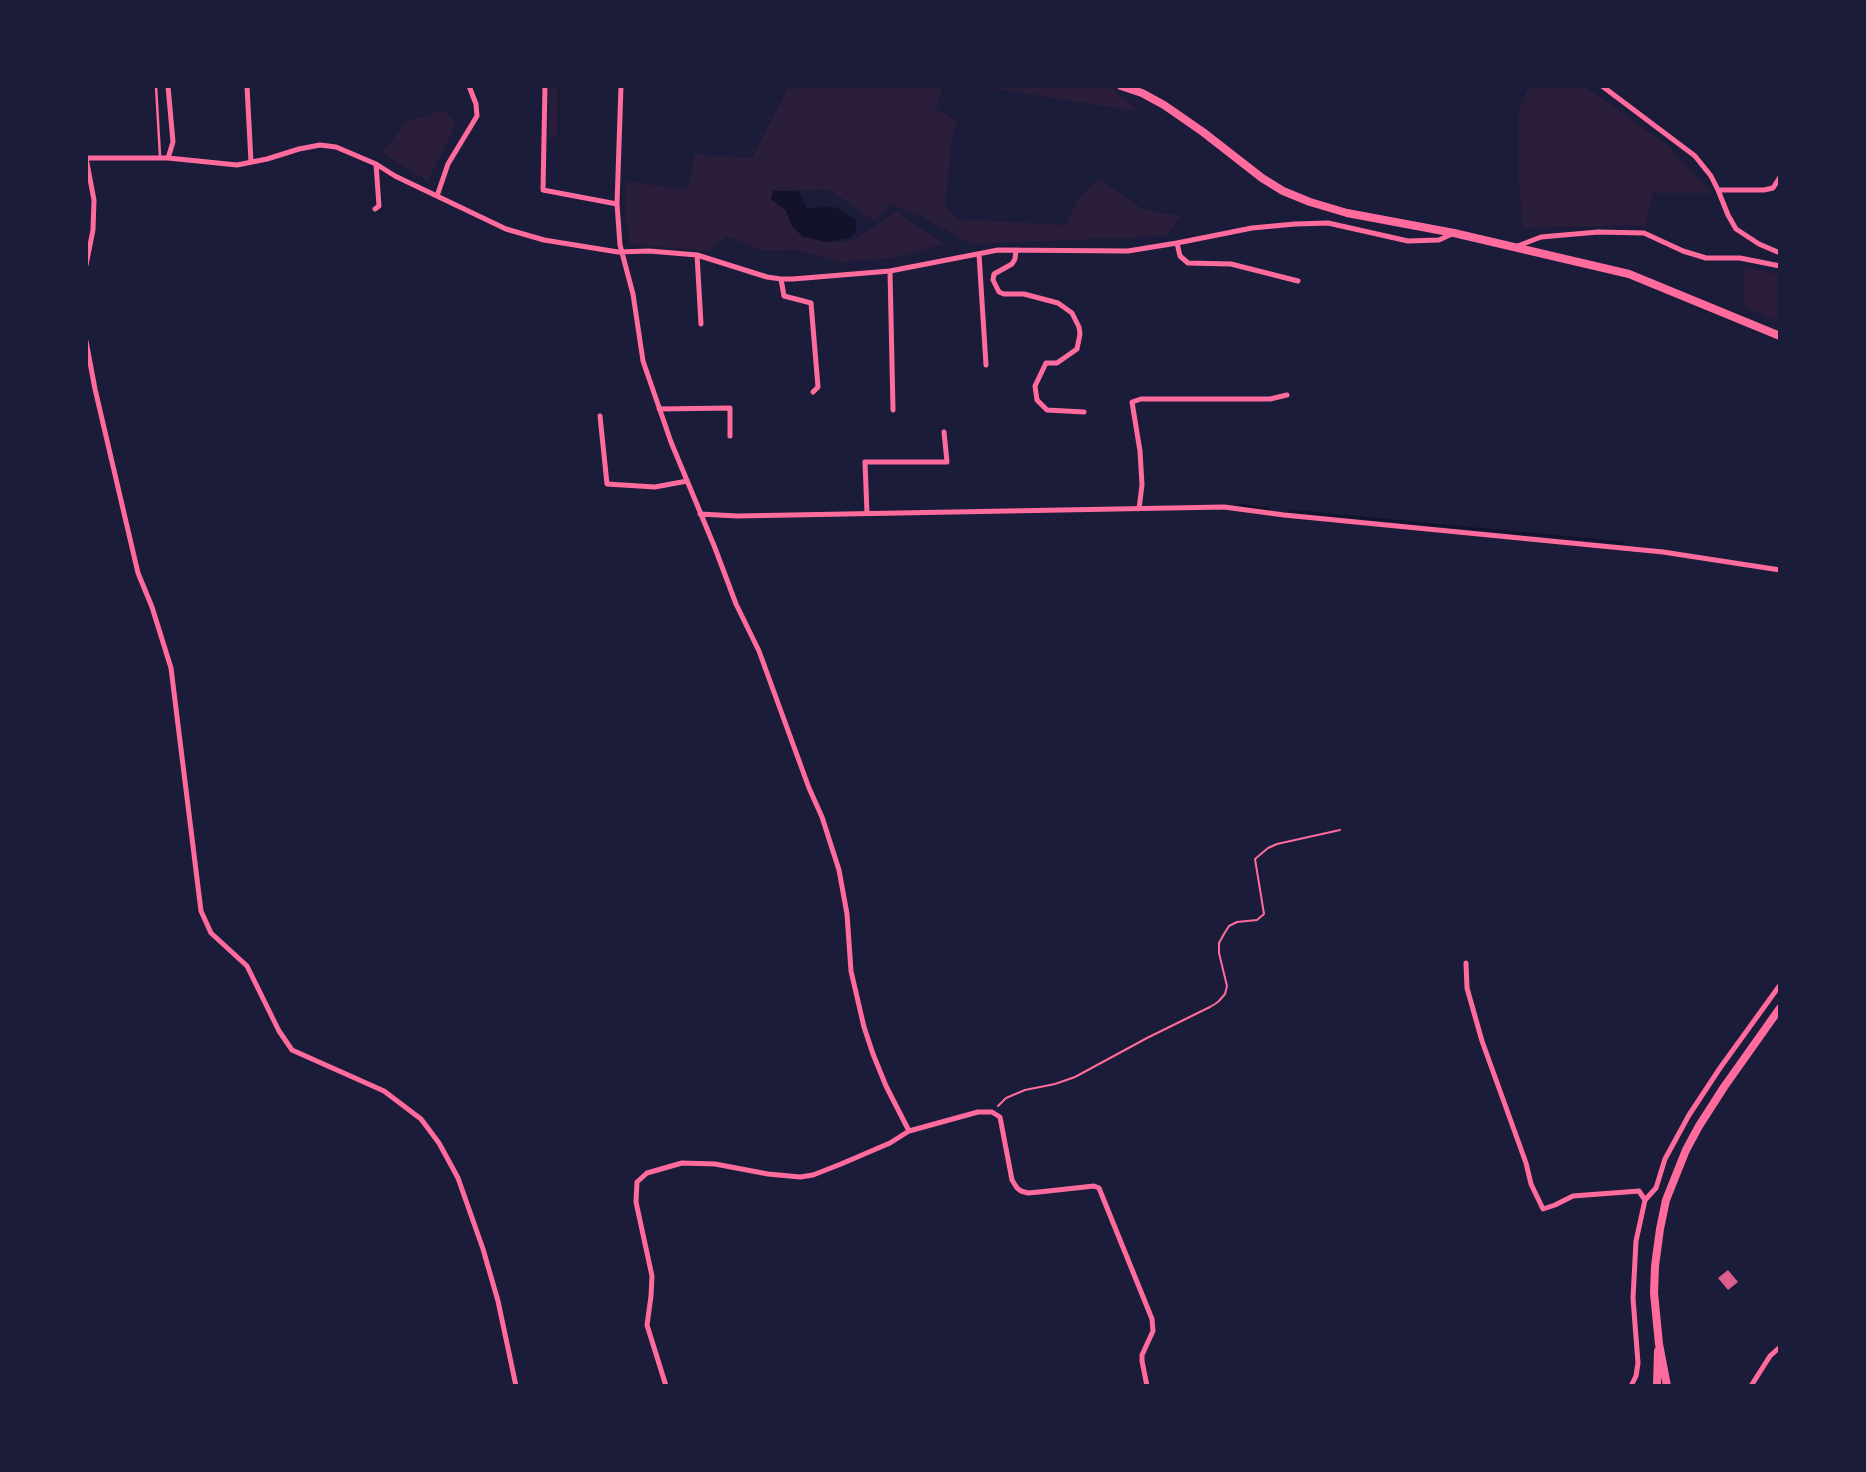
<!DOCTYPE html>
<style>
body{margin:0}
#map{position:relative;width:1866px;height:1472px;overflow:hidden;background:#1b1b3a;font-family:Rubik,sans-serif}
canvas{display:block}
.frame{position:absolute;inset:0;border:88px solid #1b1b3a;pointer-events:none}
</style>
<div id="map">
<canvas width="1866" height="1472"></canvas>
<div class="frame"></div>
</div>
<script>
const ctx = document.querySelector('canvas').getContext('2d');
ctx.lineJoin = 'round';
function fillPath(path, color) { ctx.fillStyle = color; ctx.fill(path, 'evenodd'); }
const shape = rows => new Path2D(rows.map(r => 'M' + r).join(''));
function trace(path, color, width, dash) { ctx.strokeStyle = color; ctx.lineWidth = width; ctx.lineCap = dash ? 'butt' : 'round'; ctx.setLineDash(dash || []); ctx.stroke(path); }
const green = shape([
 [549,86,557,86,557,137,549,137],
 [789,86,943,86,936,109,957,121,952,138,945,204,958,219,1066,225,1077,200,1099,179,1144,210,1181,216,1167,236,972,244,918,215,891,204,875,221,828,189,773,191,771,200,786,210,792,226,827,242,852,241,896,211,944,244,886,259,839,262,796,250,765,251,726,236,709,251,630,244,626,222,626,181,686,190,691,179,694,154,752,158],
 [978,86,1108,86,1141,112],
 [1530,86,1584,86,1666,144,1712,193,1653,193,1646,225,1523,228,1518,172,1519,107],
 [445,110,456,123,428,181,382,153,407,121],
 [1744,266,1780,275,1780,323,1744,306]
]);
const water = shape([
 [773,191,798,191,807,208,835,207,856,220,856,232,850,238,827,242,803,237,792,226,786,210,771,199]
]);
const stream = shape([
 [1239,505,1269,509],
 [1290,511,1624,543]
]);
const building = shape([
 [1728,1270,1738,1282,1728,1290,1718,1278]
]);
const path = shape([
 [998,1106,1006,1098,1025,1090,1055,1084,1075,1077,1147,1038,1210,1007,1218,1002,1225,994,1227,986,1219,953,1219,943,1224,934,1229,926,1237,922,1257,920,1264,914,1255,859,1268,848,1277,844,1340,830]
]);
const service = shape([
 [156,86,160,156]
]);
const minor = shape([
 [247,86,251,162],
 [545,86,543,190,617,204],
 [621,86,617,204,620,245,633,294,643,361,671,442,715,548,736,604,759,651,809,788,822,817,839,870,847,914,851,971,864,1027,873,1054,886,1086,909,1131],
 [1602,86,1695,156,1711,176,1718,190,1728,215,1736,229,1759,244,1780,253],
 [86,158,168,158,237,165,267,159,299,149,320,145,336,147,376,164,395,176,506,229,544,240,618,252,649,251,697,255,767,277,781,279,793,279,890,271,998,250,1128,251,1177,243,1252,228,1295,224,1328,223,1408,241,1439,240,1454,233],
 [86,158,94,200,93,230,86,265],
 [168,158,173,142,168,86],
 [1718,190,1764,190,1773,188,1780,177],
 [437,196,448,164,477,116,476,104,469,86],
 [375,209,379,206,376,164],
 [1177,243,1180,256,1188,263,1231,264,1298,281],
 [1515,247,1541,237,1598,232,1644,233,1683,251,1706,258,1740,258,1780,266],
 [1016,250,1015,259,1012,264,994,274,993,280,999,292,1004,294,1024,294,1058,303,1072,313,1079,327,1080,334,1077,349,1057,363,1046,363,1035,386,1037,400,1047,410,1084,412],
 [979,254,986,365],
 [697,255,701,324],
 [890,271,893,410],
 [781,279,784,296,811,303,818,387,813,392],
 [86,341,95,389,138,573,152,607,171,668,201,911,211,933,247,966,279,1031,292,1050,384,1091,421,1119,439,1143,458,1178,483,1249,498,1301,516,1386],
 [659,409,730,408,730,436],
 [600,416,607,484,655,487,687,481],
 [1139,509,1142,485,1140,451,1132,402,1141,399,1270,399,1287,395],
 [867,513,865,462,947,462,944,432],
 [700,514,737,516,1224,507,1284,515,1663,552,1780,570],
 [1466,963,1467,988,1482,1041,1526,1163,1531,1184,1543,1209,1555,1205,1573,1196,1639,1191,1645,1200,1636,1241,1633,1298,1638,1363,1636,1376,1631,1386],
 [1645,1200,1656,1188,1665,1159,1689,1115,1720,1068,1780,985],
 [666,1386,647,1325,651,1296,652,1276,636,1202,637,1182,647,1173,682,1163,715,1164,768,1174,800,1177,813,1175,841,1164,890,1143,909,1131,978,1112,992,1112,1000,1117,1012,1180,1017,1188,1021,1191,1028,1193,1039,1192,1094,1186,1099,1188,1152,1319,1153,1331,1142,1355,1142,1361,1147,1386],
 [1751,1386,1770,1356,1780,1347]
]);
const primary = shape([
 [1121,86,1142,93,1164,105,1203,132,1262,178,1283,191,1310,202,1347,213,1454,233,1629,274,1780,336],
 [1657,1386,1658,1351],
 [1667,1386,1659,1344,1654,1293,1655,1266,1660,1229,1666,1200,1686,1150,1699,1126,1724,1087,1780,1008]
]);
fillPath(green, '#2a1e3b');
fillPath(water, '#12122b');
trace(stream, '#12122b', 2.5);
fillPath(building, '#dd5f8e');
trace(path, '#ff6b9d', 2);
trace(service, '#ff6b9d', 2.5);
trace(minor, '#ff6b9d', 5);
trace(primary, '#ff6b9d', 8);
</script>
